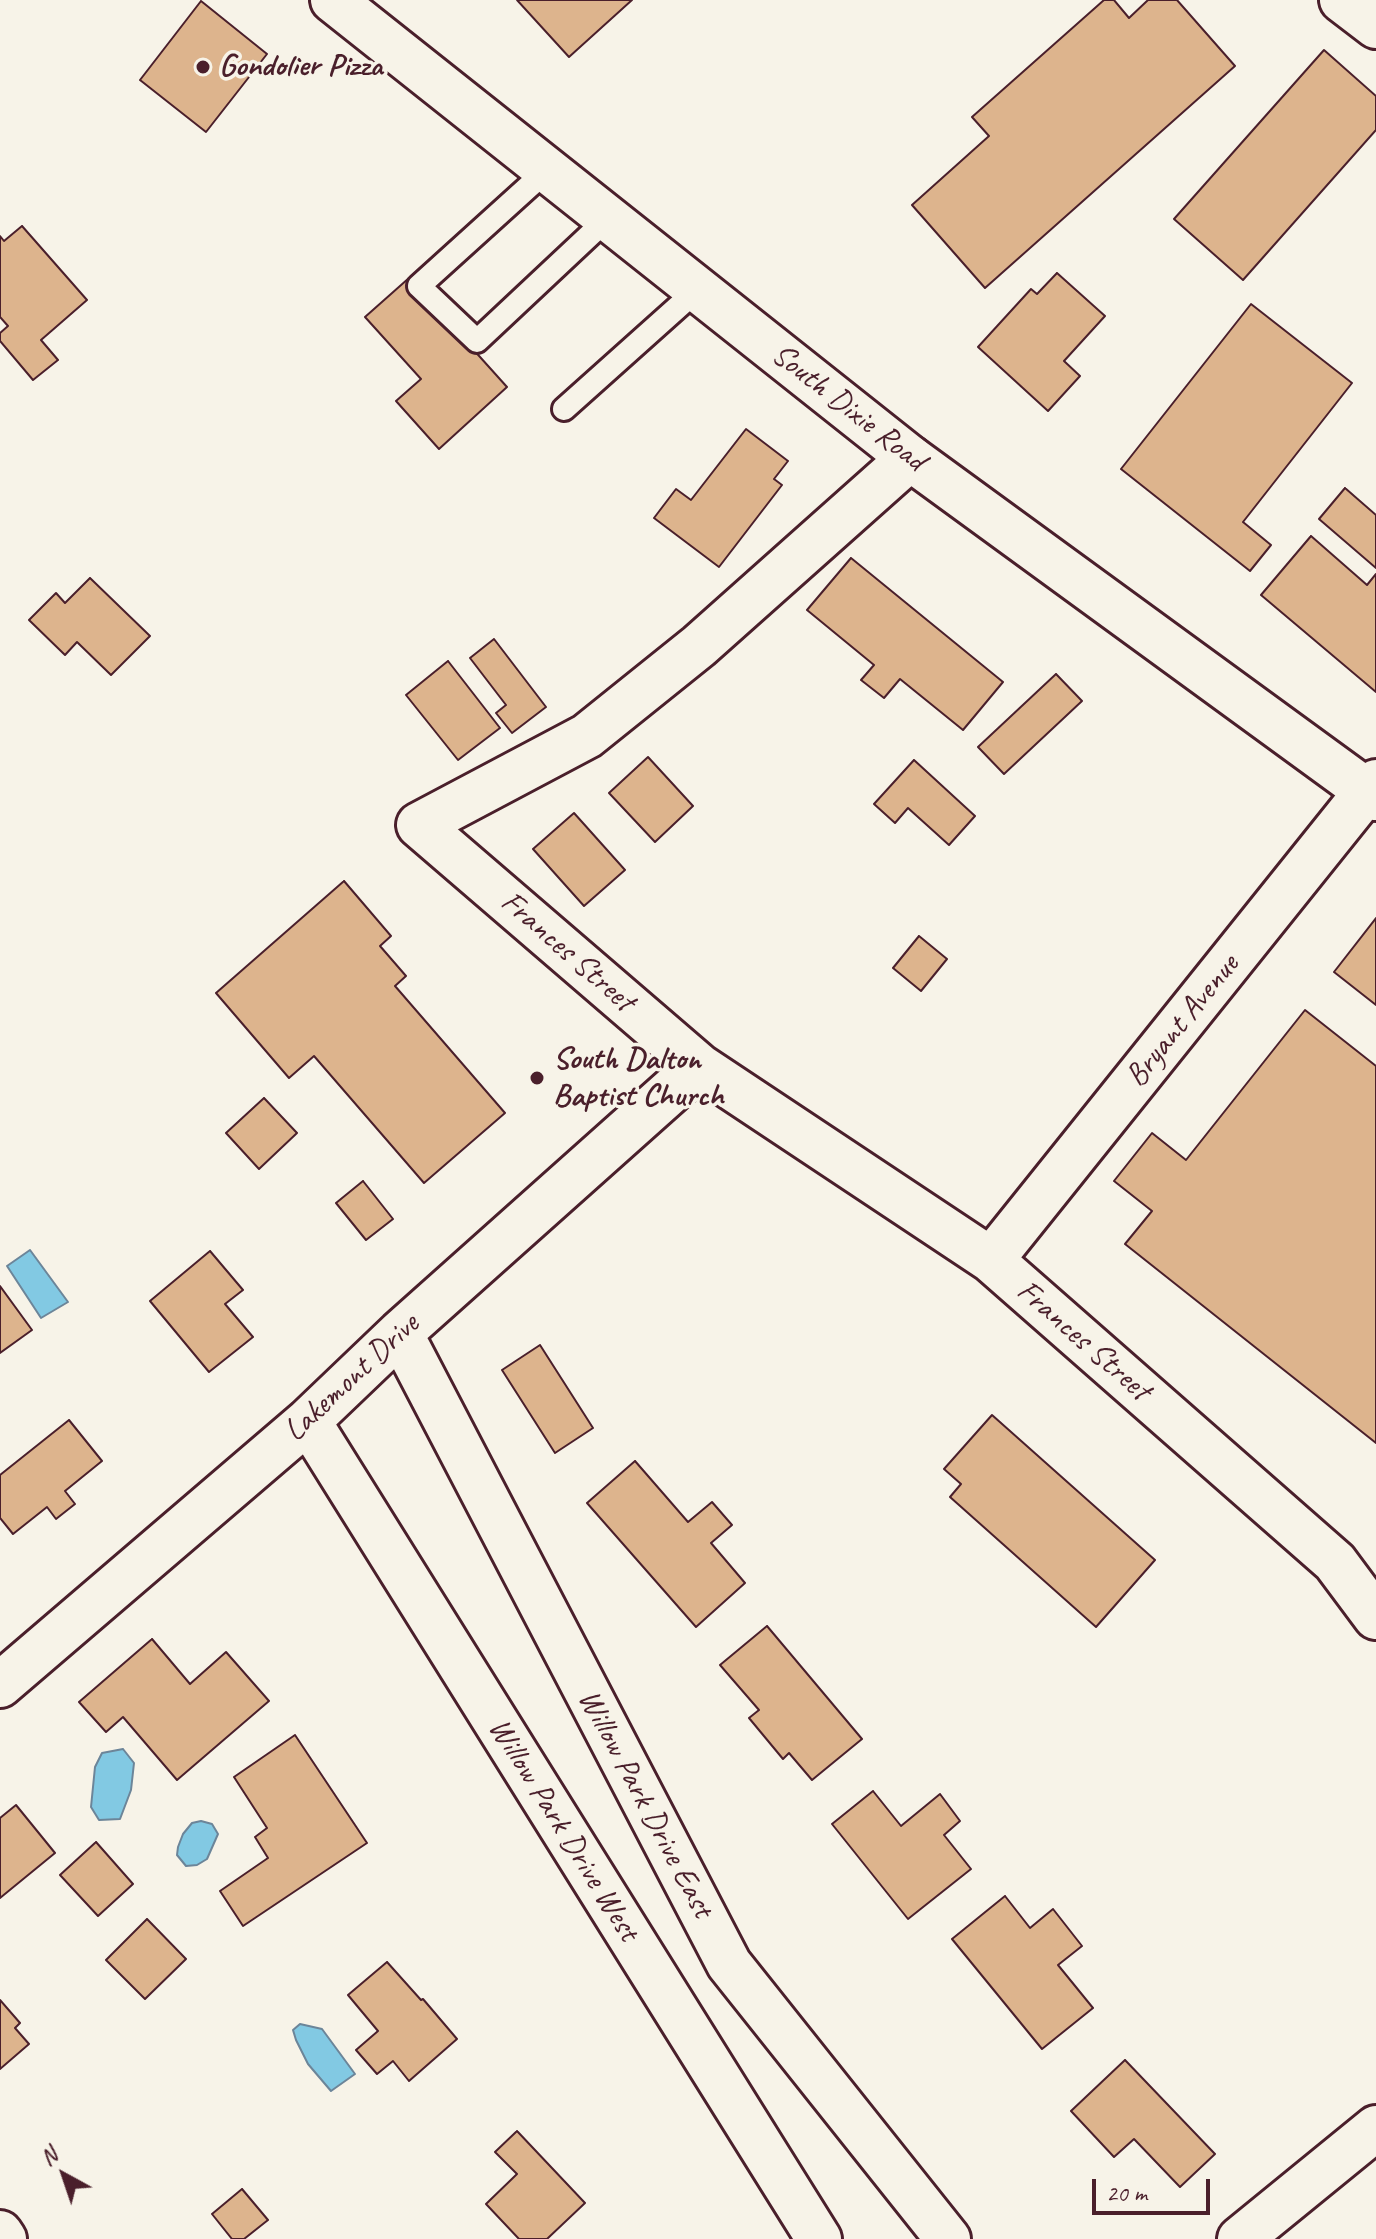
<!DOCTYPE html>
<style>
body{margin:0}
#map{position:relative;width:1376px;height:2239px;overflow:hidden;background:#f7f3e8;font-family:Caveat,sans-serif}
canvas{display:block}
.north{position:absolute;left:24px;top:2135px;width:80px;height:80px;-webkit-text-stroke:6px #f7f3e8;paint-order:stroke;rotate:320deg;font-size:22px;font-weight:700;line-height:32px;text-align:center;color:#4a1f2b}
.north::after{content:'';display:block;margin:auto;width:28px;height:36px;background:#4a1f2b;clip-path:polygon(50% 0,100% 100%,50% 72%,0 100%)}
.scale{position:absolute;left:1092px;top:2179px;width:118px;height:36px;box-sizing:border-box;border:4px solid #4a1f2b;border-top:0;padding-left:10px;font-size:24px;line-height:28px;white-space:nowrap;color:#4a1f2b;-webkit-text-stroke:6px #f7f3e8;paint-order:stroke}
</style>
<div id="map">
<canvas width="1376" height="2239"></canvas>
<div class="north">N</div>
<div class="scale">20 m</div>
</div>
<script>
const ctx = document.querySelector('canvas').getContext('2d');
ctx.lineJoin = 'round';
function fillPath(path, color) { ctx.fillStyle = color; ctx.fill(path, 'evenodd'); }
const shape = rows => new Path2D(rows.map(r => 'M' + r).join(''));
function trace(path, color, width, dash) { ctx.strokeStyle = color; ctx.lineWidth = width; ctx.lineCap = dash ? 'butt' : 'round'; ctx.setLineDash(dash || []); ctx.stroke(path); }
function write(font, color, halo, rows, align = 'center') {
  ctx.font = font + ' Caveat,sans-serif'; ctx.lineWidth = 7; ctx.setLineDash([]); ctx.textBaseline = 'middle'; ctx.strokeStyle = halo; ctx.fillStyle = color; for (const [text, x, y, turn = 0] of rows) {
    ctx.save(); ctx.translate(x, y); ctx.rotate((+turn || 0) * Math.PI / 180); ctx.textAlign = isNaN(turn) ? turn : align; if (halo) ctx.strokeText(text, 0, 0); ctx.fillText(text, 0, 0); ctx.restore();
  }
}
const water = shape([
 [30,1250,68,1302,41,1318,7,1266,30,1250],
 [123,1749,134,1763,131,1790,120,1819,99,1820,91,1807,95,1767,102,1753,123,1749],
 [201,1821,212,1824,218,1834,207,1859,197,1865,186,1866,177,1855,178,1847,183,1834,192,1823,201,1821],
 [300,2024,322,2029,355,2074,331,2091,308,2064,296,2040,293,2030,300,2024]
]);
const building = shape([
 [517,0,632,0,569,57,517,0],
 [1104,0,1114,0,1129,18,1148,0,1177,0,1235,66,985,288,912,205,989,136,972,117,1104,0],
 [201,1,267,54,206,132,140,80,201,1],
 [1324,50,1376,96,1376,130,1243,280,1174,219,1324,50],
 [22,226,87,300,41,340,58,360,33,380,0,341,0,333,8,326,0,317,0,236,4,241,22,226],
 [1057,273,1105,316,1064,361,1080,376,1048,411,978,347,1031,289,1037,294,1057,273],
 [409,278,507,387,439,449,396,401,421,379,365,317,409,278],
 [1251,304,1352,383,1243,522,1271,545,1250,571,1121,469,1251,304],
 [746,429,788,461,774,479,782,485,719,567,654,518,676,489,691,500,746,429],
 [1345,488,1376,515,1376,568,1319,519,1345,488],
 [1311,536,1367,585,1376,574,1376,692,1261,595,1311,536],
 [851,558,1003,682,963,730,900,679,884,698,861,680,874,665,807,610,851,558],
 [90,578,150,636,111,675,77,642,65,655,29,620,56,593,65,603,90,578],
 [494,639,546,707,512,733,496,713,506,705,470,658,494,639],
 [448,661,500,728,458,760,406,695,448,661],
 [1056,674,1082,701,1004,774,978,747,1056,674],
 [648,757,693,806,655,842,609,793,648,757],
 [914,760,975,816,949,845,908,808,895,823,874,804,914,760],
 [574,813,625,870,584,906,533,849,574,813],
 [344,881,391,936,380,946,406,976,395,986,505,1113,424,1183,314,1056,289,1078,216,993,344,881],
 [1376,918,1376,1005,1334,972,1376,918],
 [919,936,947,959,921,991,893,968,919,936],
 [1305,1010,1376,1066,1376,1443,1125,1244,1152,1211,1114,1181,1152,1133,1186,1160,1305,1010],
 [264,1098,297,1133,259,1169,226,1133,264,1098],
 [363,1181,393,1219,366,1240,336,1203,363,1181],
 [210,1251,243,1290,225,1304,253,1337,209,1372,150,1301,210,1251],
 [0,1286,32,1330,0,1353,0,1286],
 [540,1345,593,1428,555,1453,502,1370,540,1345],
 [992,1415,1155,1560,1096,1627,950,1497,961,1484,944,1469,992,1415],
 [69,1420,102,1461,65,1491,75,1504,56,1519,47,1507,13,1534,0,1518,0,1475,69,1420],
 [635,1461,688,1522,712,1502,732,1525,711,1543,745,1583,696,1627,587,1503,635,1461],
 [767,1626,862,1739,812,1780,789,1753,783,1759,749,1718,759,1710,720,1665,767,1626],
 [152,1639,190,1684,226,1652,269,1701,177,1780,123,1717,106,1732,79,1702,152,1639],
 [295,1735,367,1843,243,1926,220,1891,268,1858,255,1837,267,1828,234,1777,295,1735],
 [873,1791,901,1826,940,1794,960,1821,944,1835,971,1869,908,1919,832,1824,873,1791],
 [16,1805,55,1853,0,1898,0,1818,16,1805],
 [96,1842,133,1884,98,1916,60,1875,96,1842],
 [1005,1896,1030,1928,1053,1909,1082,1946,1058,1965,1093,2008,1042,2049,952,1939,1005,1896],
 [147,1919,186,1959,145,1999,106,1960,147,1919],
 [387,1962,421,2000,423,1999,457,2039,409,2081,393,2061,377,2074,356,2050,378,2031,348,1995,387,1962],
 [0,2000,20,2023,15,2028,29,2044,0,2069,0,2000],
 [1125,2060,1215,2154,1180,2187,1134,2139,1114,2157,1071,2111,1125,2060],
 [517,2131,585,2203,547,2239,519,2239,486,2204,517,2174,495,2152,517,2131],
 [242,2189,268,2220,244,2239,232,2239,212,2214,242,2189]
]);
const lane = shape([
 [546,171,419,286,477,341,607,219],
 [564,409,697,290]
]);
const street = shape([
 [1342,0,1376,26],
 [910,458,699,646,587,736,419,825,699,1066,991,1260,1335,1562,1376,1617],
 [991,1260,1367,791,1376,782],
 [400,1333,729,1964,948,2239],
 [308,1421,819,2239],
 [0,1685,308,1421,400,1333,699,1066],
 [0,2233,4,2239],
 [1240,2239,1376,2128]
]);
const primary = shape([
 [333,0,910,458,1376,798]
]);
const markers = [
 [203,67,8,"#4a1f2b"],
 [537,1078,8,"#4a1f2b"]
];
const poiNames = [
 ["Gondolier Pizza",219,67],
 ["South Dalton",553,1060],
 ["Baptist Church",553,1097]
];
const streetNames = [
 ["South Dixie Road",848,408,38],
 ["Frances Street",567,952,41],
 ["Bryant Avenue",1183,1021,-51],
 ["Frances Street",1083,1341,41],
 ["Lakemont Drive",352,1378,-43],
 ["Willow Park Drive East",645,1804,62],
 ["Willow Park Drive West",563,1830,58]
];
fillPath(water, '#82c9e3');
trace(water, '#6c8599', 2);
fillPath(building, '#ddb48d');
trace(building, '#4a1f2b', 2);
trace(lane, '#4a1f2b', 28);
trace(street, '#4a1f2b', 50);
trace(primary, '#4a1f2b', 50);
trace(lane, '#f7f3e8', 22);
trace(street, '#f7f3e8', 44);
trace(primary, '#f7f3e8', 44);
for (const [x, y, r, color] of markers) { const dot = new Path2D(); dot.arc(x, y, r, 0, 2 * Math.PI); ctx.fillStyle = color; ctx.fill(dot); trace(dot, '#f7f3e8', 3); }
write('bold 32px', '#4a1f2b', '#f7f3e8', poiNames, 'left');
write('32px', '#4a1f2b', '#f7f3e8', streetNames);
</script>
